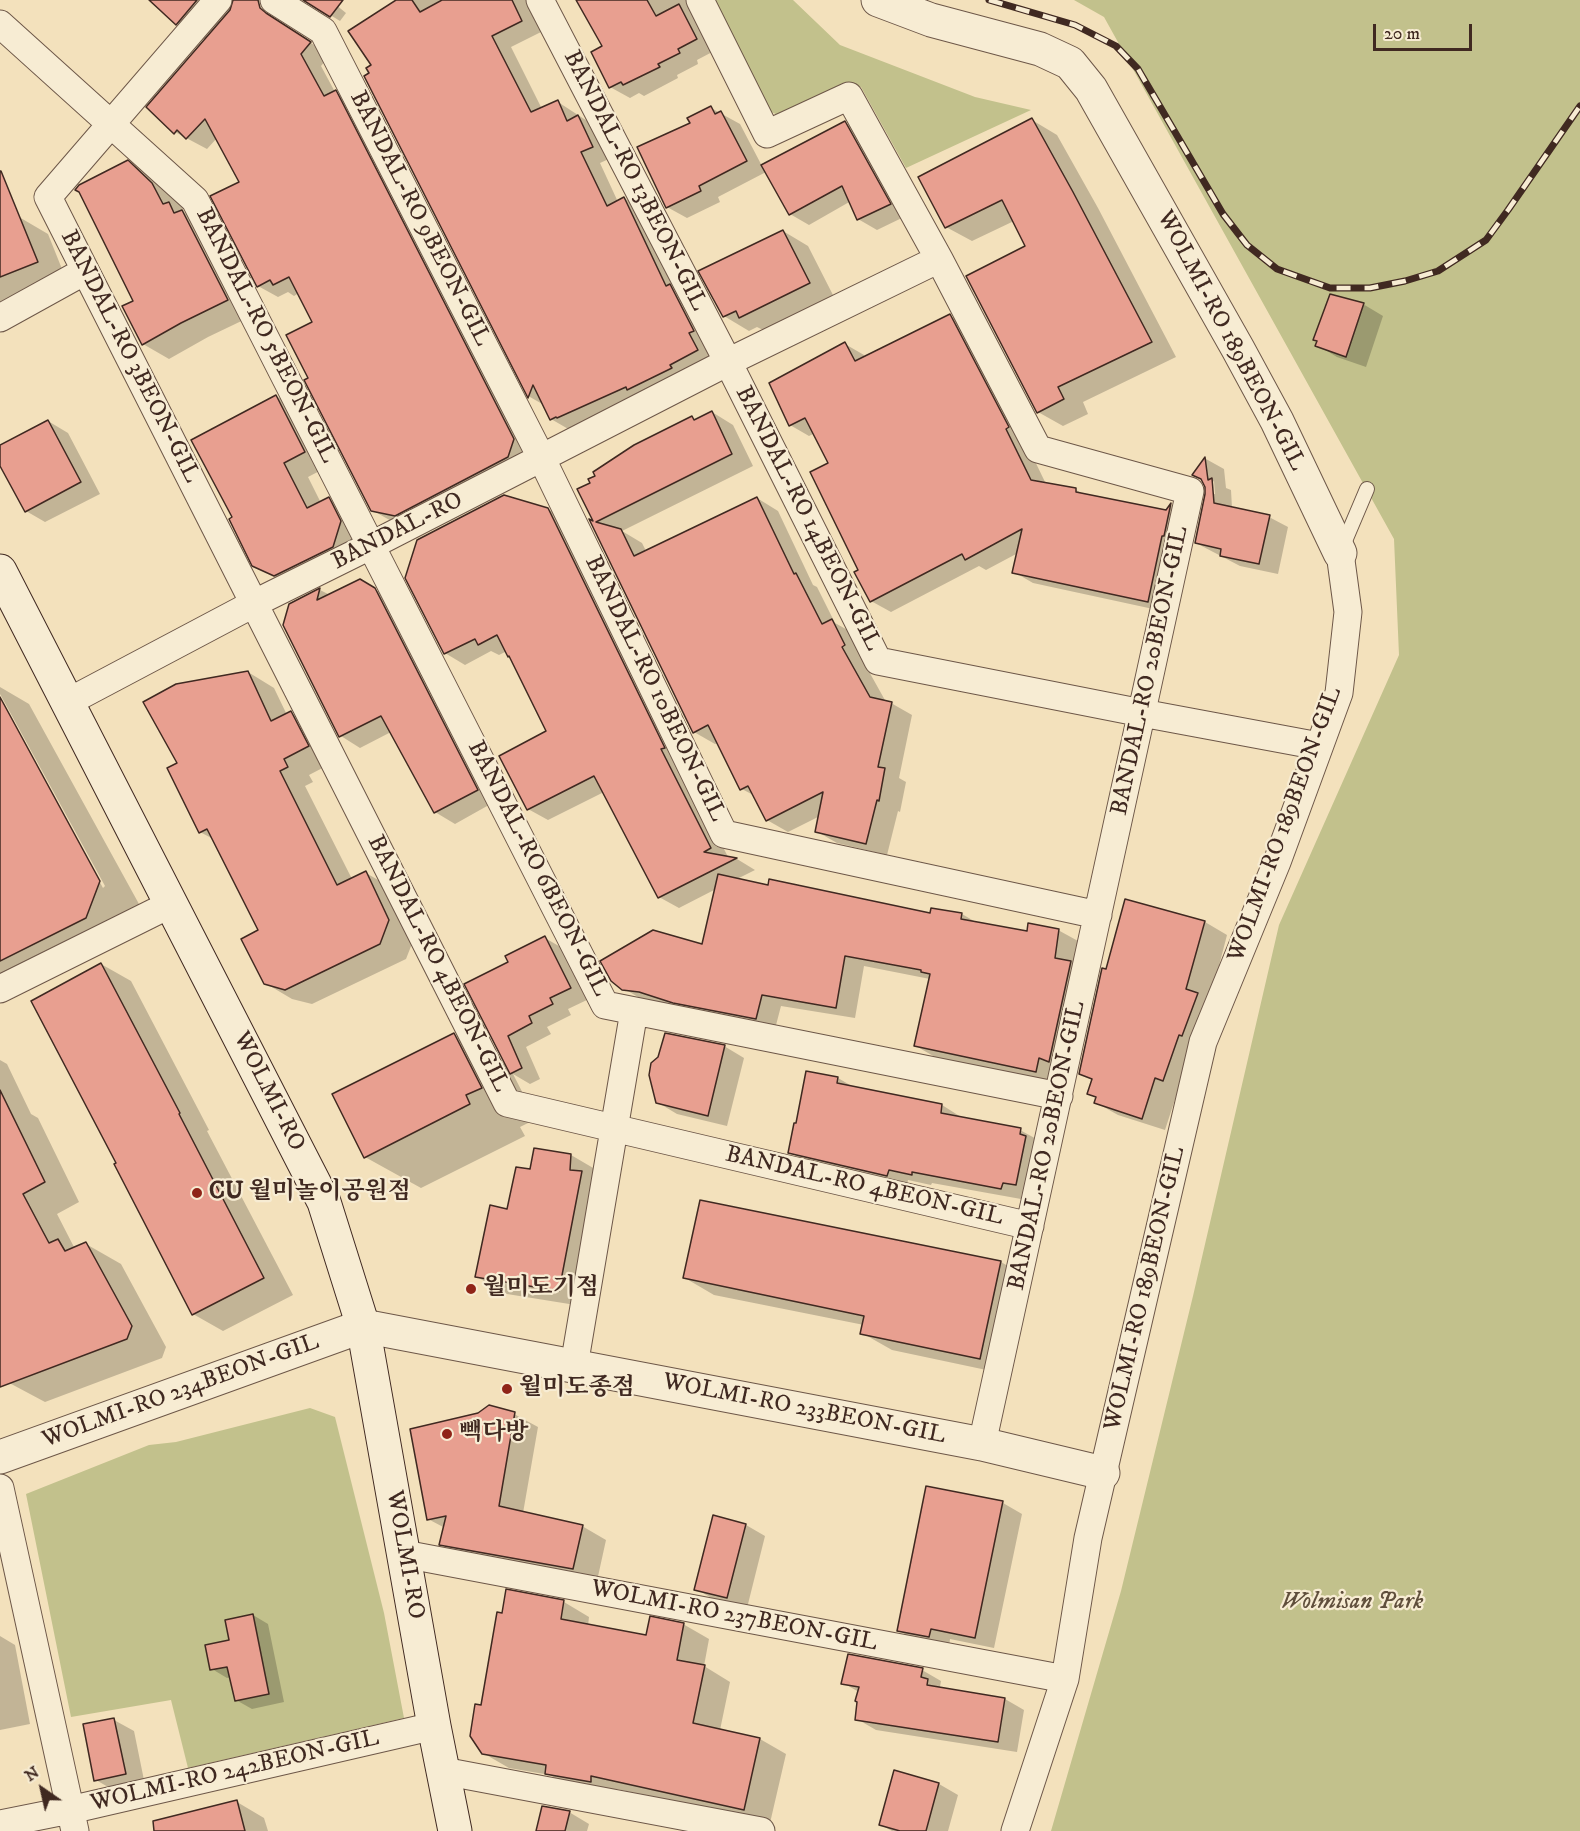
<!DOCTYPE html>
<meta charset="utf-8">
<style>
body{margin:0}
#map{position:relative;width:1580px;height:1831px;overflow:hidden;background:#f3e1bc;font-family:"IM FELL DW Pica",serif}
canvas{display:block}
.north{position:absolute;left:12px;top:1759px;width:60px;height:60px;-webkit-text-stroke:4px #f7ecd3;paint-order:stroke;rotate:326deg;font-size:16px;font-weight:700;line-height:24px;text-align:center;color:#402921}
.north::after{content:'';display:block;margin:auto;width:21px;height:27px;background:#402921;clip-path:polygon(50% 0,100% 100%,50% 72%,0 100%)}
.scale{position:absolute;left:1373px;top:24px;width:99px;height:27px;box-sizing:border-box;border:3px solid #402921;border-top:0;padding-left:8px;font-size:18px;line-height:21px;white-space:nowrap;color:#402921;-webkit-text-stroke:4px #f7ecd3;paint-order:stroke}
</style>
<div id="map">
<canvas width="1580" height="1831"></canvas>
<div class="north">N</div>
<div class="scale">20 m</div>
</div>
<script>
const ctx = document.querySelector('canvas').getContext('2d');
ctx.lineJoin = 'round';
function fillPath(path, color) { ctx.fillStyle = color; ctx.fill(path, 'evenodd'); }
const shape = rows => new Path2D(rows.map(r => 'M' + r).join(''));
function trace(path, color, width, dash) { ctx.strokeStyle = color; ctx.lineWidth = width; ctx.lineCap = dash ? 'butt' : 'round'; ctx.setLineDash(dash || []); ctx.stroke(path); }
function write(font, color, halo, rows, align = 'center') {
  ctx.font = font + ' "IM FELL DW Pica","Noto Serif KR",serif'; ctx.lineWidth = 4.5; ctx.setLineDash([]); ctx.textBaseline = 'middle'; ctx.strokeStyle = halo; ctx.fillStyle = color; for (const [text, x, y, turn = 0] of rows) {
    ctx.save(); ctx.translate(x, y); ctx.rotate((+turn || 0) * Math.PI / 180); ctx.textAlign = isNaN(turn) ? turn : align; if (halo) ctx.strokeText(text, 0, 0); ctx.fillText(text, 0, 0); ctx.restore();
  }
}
const green = shape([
 [713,0,793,0,840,45,975,97,1031,110,906,168,861,87,846,84,780,116,769,111],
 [1074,0,1580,0,1580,1831,1051,1831,1121,1591,1193,1296,1279,925,1399,655,1394,539,1104,17],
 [310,1408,335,1417,384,1613,404,1718,188,1768,171,1700,71,1717,26,1494,149,1445,176,1442]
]);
const shadow = shape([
 [151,0,247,0,244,3,286,27,330,55,321,66,335,92,356,104,534,452,393,522,372,510,310,378,314,322,299,293,294,296,288,292,278,297,258,286,241,182,217,138,207,149,175,132,206,40,177,23],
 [306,0,330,0,346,13,340,21],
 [399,0,549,0,530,11,541,32,511,47,542,109,558,102,598,128,611,158,600,163,618,202,624,198,644,210,717,361,570,430,551,419,544,405,530,397,366,77,371,74,373,66],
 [578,0,690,0,716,50,697,60,698,64,677,75,678,78,644,96,639,93,630,98,610,87,604,47],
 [711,108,740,124,762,166,845,123,863,133,908,215,877,230,858,219,851,201,809,225,790,214,766,172,718,197,720,202,687,218,667,207,692,123],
 [1032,120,1057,135,1098,208,1176,357,1083,402,1088,414,1063,426,1038,412,1027,246,1014,221,972,241,946,227],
 [128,162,154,177,178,199,185,213,208,226,254,315,208,337,169,359,143,344,135,301],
 [19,217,48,234,66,279,0,305,0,226],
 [783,231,808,246,834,297,765,331,757,327,749,331,724,316],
 [1363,304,1383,316,1366,367,1337,357,1317,345],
 [950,316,970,327,1046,484,1076,490,1087,496,1167,512,1172,505,1190,516,1167,612,1033,583,1014,572,1018,553,986,570,979,566,891,612,871,601,860,571,830,464,815,433,809,436,790,425,845,344,864,355,865,357],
 [276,396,301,411,329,466,308,477,321,503,329,499,353,513,365,537,279,579,254,565,234,518],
 [712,412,733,425,753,466,622,531,642,543,646,551,757,498,778,511,813,585,817,587,835,623,853,633,862,659,886,702,891,703,912,715,899,778,906,782,900,812,898,811,887,855,837,843,816,831,820,816,788,832,767,820,755,796,742,789,718,743,715,744,694,732,596,523,592,483,692,417,696,420],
 [48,421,68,433,100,494,45,522,26,511,0,462,0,447],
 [1206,459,1224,469,1226,488,1231,490,1232,508,1269,517,1288,527,1278,574,1240,566,1196,543,1207,487,1202,480,1194,475],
 [1214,481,1215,494,1212,494,1211,484],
 [548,509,568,521,680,761,728,857,737,859,755,870,735,880,932,915,962,914,979,924,1028,933,1058,930,1078,941,1055,1082,935,1057,916,1046,930,979,864,966,855,1018,781,1006,775,1029,643,1000,623,988,704,946,716,889,679,908,659,897,604,792,548,820,528,809,548,732,507,651,499,655,491,651,465,665,445,653,407,578],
 [360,580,394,601,496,801,455,824,435,812,391,732,360,748,341,736,284,625,290,605,320,590,330,595],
 [248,672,274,688,287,715,291,713,317,728,334,762,309,775,313,782,305,786,352,879,366,873,392,888,415,936,406,959,312,1004,292,999,265,983,260,931,215,840,200,832,179,764],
 [0,687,29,704,139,904,125,940,0,1002,0,700,103,888,105,886,0,694],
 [1205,922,1227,935,1186,1093,1178,1090,1165,1130,1118,1115,1095,1102,1097,1098,1088,1093,1093,1080,1081,1073,1107,971],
 [545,938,564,949,589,999,568,1009,571,1015,547,1027,551,1034,526,1047,540,1079,530,1084,513,1074,536,1119,520,1127,525,1136,421,1188,365,1157,454,1034,507,1065,510,963],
 [101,964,131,981,209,1130,207,1131,293,1295,223,1331,193,1314,118,1164],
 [724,1046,744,1058,727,1126,677,1114,657,1102],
 [0,1060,7,1064,31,1114,38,1118,79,1202,57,1214,75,1249,86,1244,121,1264,166,1347,162,1358,45,1402,0,1378],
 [838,1078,855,1088,942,1105,961,1117,961,1118,1020,1130,1040,1141,1036,1195,1022,1193,1021,1199,932,1183,931,1185,908,1180,907,1186,809,1163,789,1152],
 [571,1155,600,1172,588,1307,507,1294,477,1277,508,1211,531,1171],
 [701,1201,1001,1262,1030,1279,1010,1375,892,1350,862,1333,864,1325,714,1295,685,1278],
 [478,1414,514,1414,538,1427,523,1513,582,1526,606,1540,597,1581,464,1558,441,1544,445,1528,428,1519],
 [928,1488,1003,1503,1022,1514,994,1648,950,1639,949,1647,918,1642,898,1630],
 [715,1517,746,1525,765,1536,747,1608,715,1600,696,1589],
 [564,1602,589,1617,588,1626,647,1637,683,1624,709,1639,704,1666,730,1682,720,1730,760,1739,786,1754,770,1823,617,1789,616,1795,572,1788,550,1775,509,1768,483,1753,482,1707,503,1614],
 [253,1615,268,1624,284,1702,252,1709,236,1700,231,1677,227,1678,212,1669,231,1641],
 [0,1636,15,1645,30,1724,0,1730],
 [922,1670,941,1681,940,1687,945,1690,1005,1699,1024,1710,1017,1752,876,1730,857,1719,859,1692,843,1683],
 [114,1720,134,1731,145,1785,115,1791,96,1780],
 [939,1784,958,1795,948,1831,892,1831,881,1825],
 [237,1802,264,1818,268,1831,200,1831],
 [569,1812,589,1824,587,1831,538,1831]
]);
const building = shape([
 [149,0,197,0,176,25,149,0],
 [233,0,258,0,260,8,266,13,311,42,301,54,324,96,336,90,514,439,508,457,395,516,371,511,304,380,308,378,286,335,312,322,289,277,273,285,270,280,257,287,210,196,239,182,205,119,186,139,177,130,174,134,146,107,230,10,233,0],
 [303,0,343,0,330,17,303,0],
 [396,0,412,0,420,12,442,0,512,0,522,21,492,36,531,112,558,100,567,121,578,115,593,147,581,152,607,206,624,197,666,286,670,284,694,331,689,333,698,350,670,365,672,368,627,390,626,387,557,418,556,417,550,420,533,385,528,398,364,76,369,73,366,68,371,65,348,31,396,0],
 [576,0,647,0,656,16,679,4,697,39,678,49,680,53,658,64,660,67,623,85,621,82,609,88,591,52,602,46,576,0],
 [711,106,715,114,721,111,747,161,699,186,701,191,666,208,637,147,690,123,687,118,711,106],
 [1032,118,1073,192,1152,342,1058,387,1064,399,1037,413,966,276,1025,246,1002,200,945,228,918,177,1032,118],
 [845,121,891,204,857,220,842,186,789,215,761,165,845,121],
 [128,160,152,183,163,204,169,202,174,213,182,210,228,300,181,323,142,345,122,306,133,301,79,192,75,190,79,185,128,160],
 [0,171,1,171,38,262,0,277,0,171],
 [783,230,810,283,739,318,736,311,723,317,698,271,783,230],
 [1330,294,1364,303,1346,357,1315,346,1317,341,1313,340,1330,294],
 [950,314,1009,427,1006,429,1031,480,1076,488,1076,492,1166,510,1171,503,1164,536,1162,536,1148,602,1012,573,1022,529,965,560,962,554,870,602,854,572,858,570,810,472,828,463,805,418,789,426,769,383,845,342,855,361,950,314],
 [276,395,305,452,284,463,307,508,329,497,341,521,333,547,274,576,252,566,229,519,232,517,191,440,276,395],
 [712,411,732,454,596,522,621,529,634,556,757,497,794,574,796,573,822,624,832,619,845,645,842,647,870,697,892,702,878,767,885,768,879,801,877,800,866,844,815,832,823,792,766,821,748,786,740,790,708,725,693,733,589,519,593,521,577,489,590,483,588,479,595,476,593,472,634,445,692,416,694,420,712,411],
 [48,420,81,482,25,512,0,466,0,445,48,420],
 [1205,457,1208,480,1212,478,1214,503,1270,515,1259,564,1220,556,1221,549,1195,543,1205,494,1205,487,1201,479,1192,475,1205,457],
 [504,495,548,508,665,748,661,749,711,848,704,852,737,858,658,898,594,776,527,810,499,756,546,731,509,656,508,657,497,635,478,645,475,639,444,654,405,578,417,540,504,495],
 [360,579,375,588,478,790,434,813,381,716,339,737,283,625,289,604,320,588,317,600,360,579],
 [248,671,271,721,291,711,309,746,284,759,288,767,280,771,337,885,366,871,389,920,380,944,285,990,264,984,241,939,258,930,207,829,199,833,167,768,177,763,143,702,176,684,248,671],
 [0,697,100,881,86,918,0,961,0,697],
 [718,874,768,885,769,879,930,913,931,908,962,913,961,919,1027,931,1028,923,1059,929,1055,958,1071,961,1049,1062,1039,1058,1036,1072,914,1046,930,974,921,972,921,970,845,956,836,1008,762,995,756,1019,673,1003,639,992,622,990,611,981,600,961,653,930,702,944,718,874],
 [1125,899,1205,921,1186,989,1198,993,1182,1036,1179,1035,1163,1081,1155,1078,1142,1119,1094,1103,1096,1097,1087,1094,1092,1079,1079,1074,1102,968,1106,969,1125,899],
 [545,936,571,988,550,998,553,1004,529,1016,532,1023,508,1036,522,1068,510,1074,464,984,508,962,505,956,545,936],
 [101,963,180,1113,179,1114,264,1278,192,1315,114,1164,116,1163,31,1001,101,963],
 [454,1033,482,1088,466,1095,470,1104,364,1158,332,1094,454,1033],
 [665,1033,725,1045,708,1116,656,1103,649,1075,651,1063,658,1057,665,1033],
 [806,1071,838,1077,837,1083,942,1104,941,1113,1021,1128,1020,1134,1026,1136,1016,1185,1003,1183,1001,1189,912,1172,912,1175,889,1170,887,1176,788,1153,794,1123,796,1123,806,1071],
 [0,1090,45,1182,23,1194,49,1243,58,1239,65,1251,86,1242,132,1326,127,1339,0,1387,0,1090],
 [534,1148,571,1154,570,1170,582,1171,559,1291,475,1277,490,1205,507,1209,516,1167,530,1169,534,1148],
 [700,1200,1001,1261,980,1359,860,1334,864,1316,683,1278,700,1200],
 [489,1405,515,1412,499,1506,583,1525,573,1569,439,1545,446,1516,427,1520,410,1429,478,1413,489,1405],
 [926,1486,1003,1501,975,1638,931,1629,929,1637,897,1631,926,1486],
 [713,1515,746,1524,727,1598,694,1590,713,1515],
 [506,1589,564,1600,561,1619,646,1635,650,1616,684,1623,677,1660,705,1665,693,1723,760,1738,744,1810,591,1776,591,1782,545,1774,546,1765,482,1754,470,1736,475,1704,481,1705,497,1612,502,1613,506,1589],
 [253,1614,269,1694,235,1701,227,1667,210,1670,205,1645,229,1640,225,1620,253,1614],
 [848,1654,923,1668,921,1677,928,1679,927,1685,1005,1698,998,1742,855,1720,857,1702,855,1701,859,1687,841,1684,848,1654],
 [114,1718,126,1774,94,1781,83,1724,114,1718],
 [894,1770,939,1783,926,1831,900,1831,879,1825,894,1770],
 [237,1800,245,1831,154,1831,153,1821,237,1800],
 [542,1806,570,1811,565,1831,536,1831,542,1806]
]);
const service = shape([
 [1342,548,1367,489]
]);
const minor = shape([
 [218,0,48,197,507,1103,1030,1226],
 [274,0,323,31,542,459,724,834,1098,915],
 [540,0,728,362,878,661,1142,713,1319,746],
 [700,0,767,134,849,96,939,259],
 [0,24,195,200,605,1005,1059,1096],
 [0,318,85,271],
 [68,702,255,603,372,545,728,362,939,259,1038,449,1190,491,982,1444],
 [0,989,171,904],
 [574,1366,634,1011],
 [0,1488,75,1831],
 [404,1554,1065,1679],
 [443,1771,761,1831],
 [0,1824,70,1810,434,1726],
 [1015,1831,1065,1679,1088,1538,1203,1042,1277,862,1339,693,1348,612,1340,553]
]);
const tertiary = shape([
 [878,0,931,20,1040,49,1070,63,1091,89,1238,349,1277,421,1340,553],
 [0,1457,363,1326,982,1444,1103,1473]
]);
const secondary = shape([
 [0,571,324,1202,363,1326,434,1726,455,1831]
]);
const rail = shape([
 [989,0,1075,25,1116,46,1138,69,1223,214,1247,245,1277,269,1330,288,1370,288,1405,281,1438,271,1486,240,1508,210,1580,106]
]);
const markers = [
 [197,1193,6,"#8f2418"],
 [471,1289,6,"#8f2418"],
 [507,1389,6,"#8f2418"],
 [447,1434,6,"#8f2418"]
];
const streetNames = [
 ["BANDAL-RO 13BEON-GIL",634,181,63],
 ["BANDAL-RO 9BEON-GIL",419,219,63],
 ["BANDAL-RO 5BEON-GIL",265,336,63],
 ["WOLMI-RO 189BEON-GIL",1230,341,62],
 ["BANDAL-RO 3BEON-GIL",129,357,63],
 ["BANDAL-RO 14BEON-GIL",807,519,63],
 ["BANDAL-RO",398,532,-27],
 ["BANDAL-RO 20BEON-GIL",1151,671,-78],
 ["BANDAL-RO 10BEON-GIL",654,689,64],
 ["WOLMI-RO 189BEON-GIL",1286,825,-70],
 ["BANDAL-RO 6BEON-GIL",537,869,63],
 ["BANDAL-RO 4BEON-GIL",437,964,63],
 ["WOLMI-RO",268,1092,63],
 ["BANDAL-RO 20BEON-GIL",1048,1146,-78],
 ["BANDAL-RO 4BEON-GIL",864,1187,13],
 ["WOLMI-RO 189BEON-GIL",1146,1289,-77],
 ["WOLMI-RO 234BEON-GIL",181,1392,-20],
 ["WOLMI-RO 233BEON-GIL",804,1410,11],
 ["WOLMI-RO",404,1555,80],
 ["WOLMI-RO 237BEON-GIL",734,1617,11],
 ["WOLMI-RO 242BEON-GIL",235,1772,-13]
];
const poiNames = [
 ["CU 월미놀이공원점",209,1193],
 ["월미도기점",483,1289],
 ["월미도종점",519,1389],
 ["빽다방",459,1434]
];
const parkNames = [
 ["Wolmisan Park",1352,1603]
];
fillPath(green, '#c2c18c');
fillPath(shadow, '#0003');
fillPath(building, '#e89f90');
trace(building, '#402921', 1.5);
trace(service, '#6d5748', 16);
trace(minor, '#6d5748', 29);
trace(tertiary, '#6d5748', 35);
trace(secondary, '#402921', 35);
trace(service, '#f7ecd3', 14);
trace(minor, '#f7ecd3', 27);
trace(tertiary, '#f7ecd3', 33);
trace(secondary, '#f7ecd3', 33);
trace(rail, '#402921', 7);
trace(rail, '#f7ecd3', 4.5, [14]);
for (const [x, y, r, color] of markers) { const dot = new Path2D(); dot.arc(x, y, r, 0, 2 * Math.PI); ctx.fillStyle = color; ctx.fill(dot); trace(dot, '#f7ecd3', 2); }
write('24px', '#402921', '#f7ecd3', streetNames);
write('bold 24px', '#402921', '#f7ecd3', poiNames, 'left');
write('italic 24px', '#604f3c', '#f7ecd3', parkNames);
</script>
